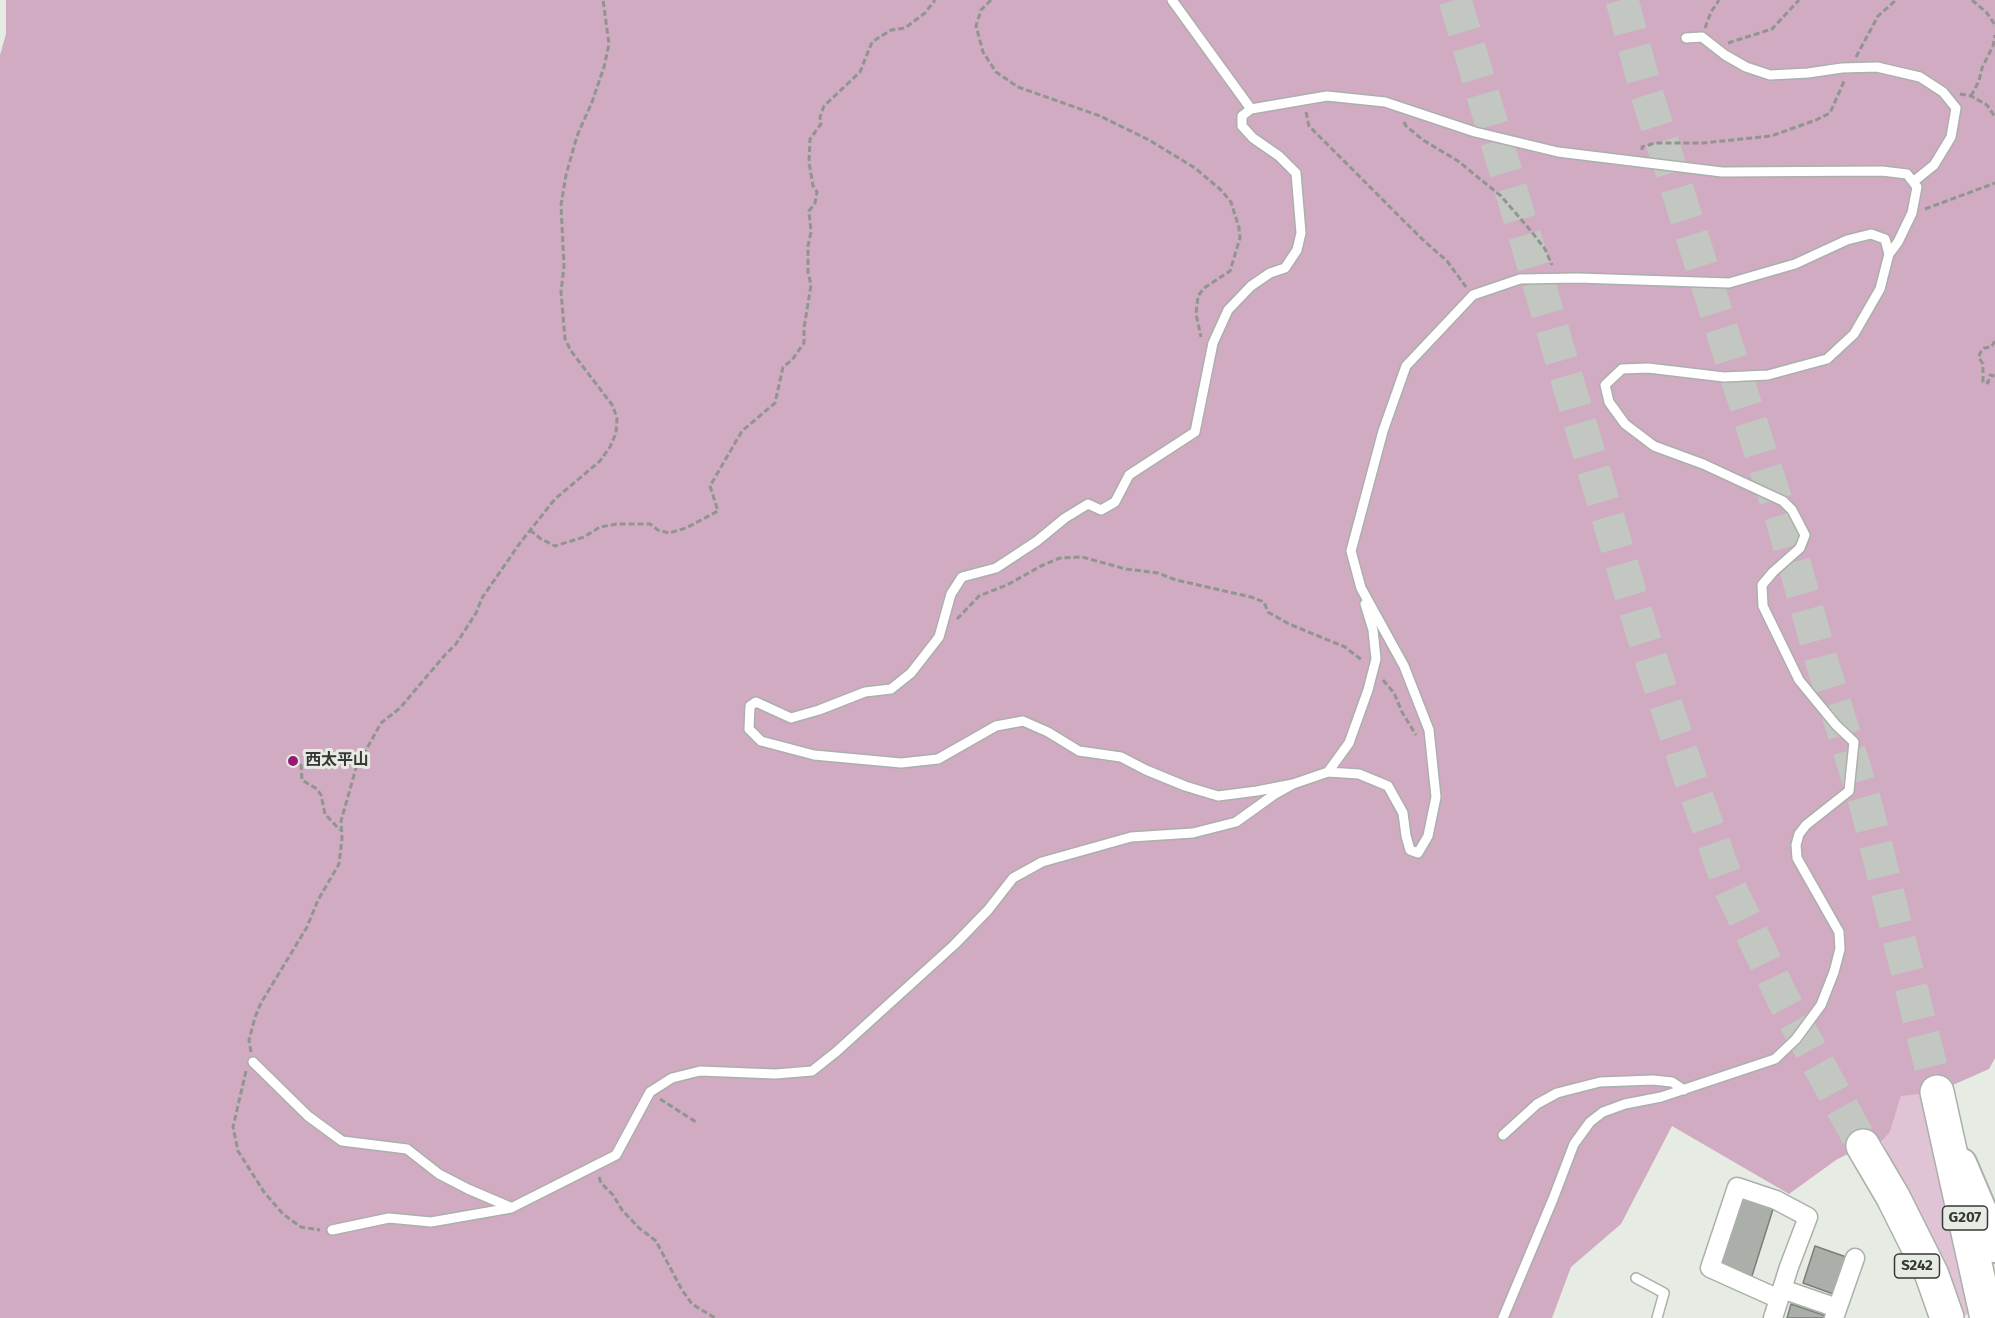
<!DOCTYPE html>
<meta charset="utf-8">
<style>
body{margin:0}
canvas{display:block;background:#e6ebe4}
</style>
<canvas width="1995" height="1318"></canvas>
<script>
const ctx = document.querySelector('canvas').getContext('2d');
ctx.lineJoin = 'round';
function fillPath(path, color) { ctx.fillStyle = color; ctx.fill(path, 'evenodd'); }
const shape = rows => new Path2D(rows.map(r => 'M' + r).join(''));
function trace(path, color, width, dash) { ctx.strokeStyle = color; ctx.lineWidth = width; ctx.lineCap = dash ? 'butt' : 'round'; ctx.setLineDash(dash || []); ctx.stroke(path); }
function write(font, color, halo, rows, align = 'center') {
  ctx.font = font + ' "Fira Sans","Noto Sans SC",sans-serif'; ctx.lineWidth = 6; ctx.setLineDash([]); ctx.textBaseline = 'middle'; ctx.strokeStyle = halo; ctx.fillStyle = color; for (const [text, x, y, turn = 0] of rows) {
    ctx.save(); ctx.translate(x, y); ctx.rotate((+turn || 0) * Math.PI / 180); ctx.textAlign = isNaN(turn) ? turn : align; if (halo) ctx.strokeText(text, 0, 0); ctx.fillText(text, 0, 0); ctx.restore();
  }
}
const green = shape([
 [1922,1093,1971,1313,1962,1316,1882,1141,1890,1132,1901,1096]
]);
const forest = shape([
 [6,0,1995,0,1995,1058,1989,1069,1937,1092,1901,1096,1890,1132,1882,1141,1863,1146,1836,1160,1789,1194,1672,1126,1621,1224,1571,1267,1552,1318,0,1318,0,55,6,34]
]);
const building = shape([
 [1742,1195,1774,1206,1751,1279,1718,1268,1742,1195],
 [1815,1246,1849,1258,1836,1295,1803,1283,1815,1246],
 [1791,1304,1826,1316,1825,1318,1787,1318,1791,1304]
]);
const highwayTunnel = shape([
 [1455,0,1637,616,1687,769,1729,886,1784,1001,1863,1146],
 [1622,0,1646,91,1783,523,1821,659,1866,805,1937,1092]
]);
const path = shape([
 [991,0,981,10,976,26,983,52,996,72,1018,87,1100,116,1149,140,1195,168,1221,190,1231,202,1239,228,1240,238,1230,271,1204,288,1198,296,1196,314,1201,337],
 [1972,0,1987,13,1995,25],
 [1705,28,1711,12,1719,0],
 [1728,43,1772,29,1799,0],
 [1856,57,1878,16,1896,0],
 [1960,94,1971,96,1987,105,1995,117],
 [1971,96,1979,81,1982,68,1993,46,1995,35],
 [1306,112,1309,126,1421,238,1447,261,1466,287],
 [1404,122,1406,126,1423,140,1458,161,1501,196,1531,231,1545,249,1552,265],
 [1642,150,1642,147,1655,143,1703,143,1771,136,1816,120,1830,113,1845,79],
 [1925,209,1995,183],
 [1995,341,1991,347,1984,348,1980,353,1979,358,1983,364,1983,382,1988,383,1990,375,1995,376],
 [530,530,541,539,555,546,584,537,600,527,617,524,650,524,658,530,669,533,686,528,718,511,710,486,742,431,775,403,783,367,792,360,804,343,804,328,811,285,808,272,808,246,811,232,809,211,815,203,817,192,813,186,809,162,810,139,821,124,820,117,824,106,860,72,872,42,891,30,905,28,925,13,935,0],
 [957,619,979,596,1007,585,1041,566,1060,558,1082,557,1126,569,1158,573,1176,580,1251,597,1264,602,1268,612,1289,624,1345,647,1363,661],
 [1383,680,1394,693,1402,712,1416,735],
 [301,764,302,780,317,789,321,795,325,814,340,830],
 [251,1052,249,1040,255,1017,261,1003,307,927,318,900,339,864,342,838,341,821,356,768,381,723,400,708,444,656,456,644,476,613,482,598,520,543,555,499,600,461,610,447,616,433,617,419,613,406,571,351,565,339,561,292,564,266,561,205,566,175,577,136,592,102,604,67,609,44,603,0],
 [246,1071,233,1127,238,1151,264,1192,283,1214,301,1227,320,1230],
 [660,1099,696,1122],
 [599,1177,601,1183,613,1195,622,1210,639,1228,656,1241,682,1290,692,1304,715,1318]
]);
const lane = shape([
 [1172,0,1251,109],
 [1686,38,1702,37,1725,55,1746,67,1770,75,1808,73,1842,68,1877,67,1920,77,1943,92,1956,108,1951,137,1934,165,1913,182],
 [1328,772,1359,774,1388,786,1403,813,1406,836,1410,850,1418,853,1428,836,1436,797,1429,730,1404,666,1361,588,1351,551,1383,431,1406,366,1473,295,1520,279,1578,278,1729,283,1795,264,1847,240,1871,234,1885,239,1889,254,1880,289,1854,334,1827,359,1768,375,1724,377,1648,368,1622,369,1605,385,1609,402,1625,424,1654,446,1703,464,1783,501,1792,510,1805,535,1800,548,1773,572,1762,585,1763,606,1799,680,1836,725,1854,742,1849,791,1806,825,1799,834,1796,845,1797,858,1839,932,1840,949,1834,972,1821,1005,1796,1039,1775,1059,1661,1097,1625,1104,1603,1112,1590,1122,1574,1144,1553,1199,1503,1318],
 [1293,784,1257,791,1218,796,1185,786,1146,770,1121,757,1079,751,1048,732,1023,721,996,726,938,759,901,763,814,755,761,741,749,729,750,706,756,702,791,718,819,710,865,692,891,689,911,673,939,637,951,594,962,577,996,568,1037,541,1065,518,1088,504,1101,510,1115,502,1129,475,1195,432,1213,343,1228,310,1251,286,1270,273,1285,268,1297,250,1301,233,1296,173,1279,156,1253,138,1242,126,1242,116,1251,109,1327,96,1385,102,1475,132,1558,152,1722,172,1882,171,1907,174,1917,187,1912,213,1898,242,1889,254],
 [253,1062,308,1116,342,1141,407,1149,439,1174,468,1189,510,1207],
 [1503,1135,1537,1104,1557,1093,1600,1082,1653,1080,1672,1082,1684,1090],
 [332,1230,389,1218,431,1222,511,1208,616,1155,650,1092,672,1078,700,1071,775,1074,812,1071,836,1052,954,945,988,910,1013,878,1042,862,1131,837,1193,833,1236,822,1275,794,1293,784,1328,772,1349,743,1368,690,1376,659,1373,630,1365,604],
 [1636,1278,1664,1293,1657,1318]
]);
const street = shape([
 [1782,1289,1837,1308],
 [1773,1318,1779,1299,1782,1289,1789,1267,1808,1217,1776,1200,1737,1187,1710,1268,1779,1299],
 [1834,1318,1855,1258]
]);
const primary = shape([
 [1962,1163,1985,1217,1995,1248]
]);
const highway = shape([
 [1937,1092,1987,1318],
 [1863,1146,1893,1197,1932,1275,1947,1318]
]);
const markers = [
 [293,761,6,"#961a74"]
];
const shields = [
 [1965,1218,45],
 [1917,1266,45]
];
const shieldNames = [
 ["G207",1965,1218],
 ["S242",1917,1266]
];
const poiNames = [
 ["西太平山",305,761]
];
fillPath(green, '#e0c3d4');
fillPath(forest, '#d0abc1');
fillPath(building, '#abafa9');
trace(building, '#7b7f79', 1.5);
trace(highwayTunnel, '#c3c7c1', 33, [33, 16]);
trace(lane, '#abb0aa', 12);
trace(street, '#abb0aa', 21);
trace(primary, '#abb0aa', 32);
trace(highway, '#abb0aa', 36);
trace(path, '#919590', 3, [6, 3]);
trace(lane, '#fff', 9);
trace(street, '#fff', 18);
trace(primary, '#fff', 28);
trace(highway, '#fff', 33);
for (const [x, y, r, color] of markers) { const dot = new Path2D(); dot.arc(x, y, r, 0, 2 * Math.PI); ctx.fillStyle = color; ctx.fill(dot); trace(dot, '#e6ebe4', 2); }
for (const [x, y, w] of shields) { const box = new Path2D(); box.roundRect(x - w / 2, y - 12, w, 24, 4.5); ctx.fillStyle = '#e6ebe4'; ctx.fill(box); trace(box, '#363836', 1.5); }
write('bold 15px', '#363836', null, shieldNames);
write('bold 16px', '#363836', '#e6ebe4', poiNames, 'left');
</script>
